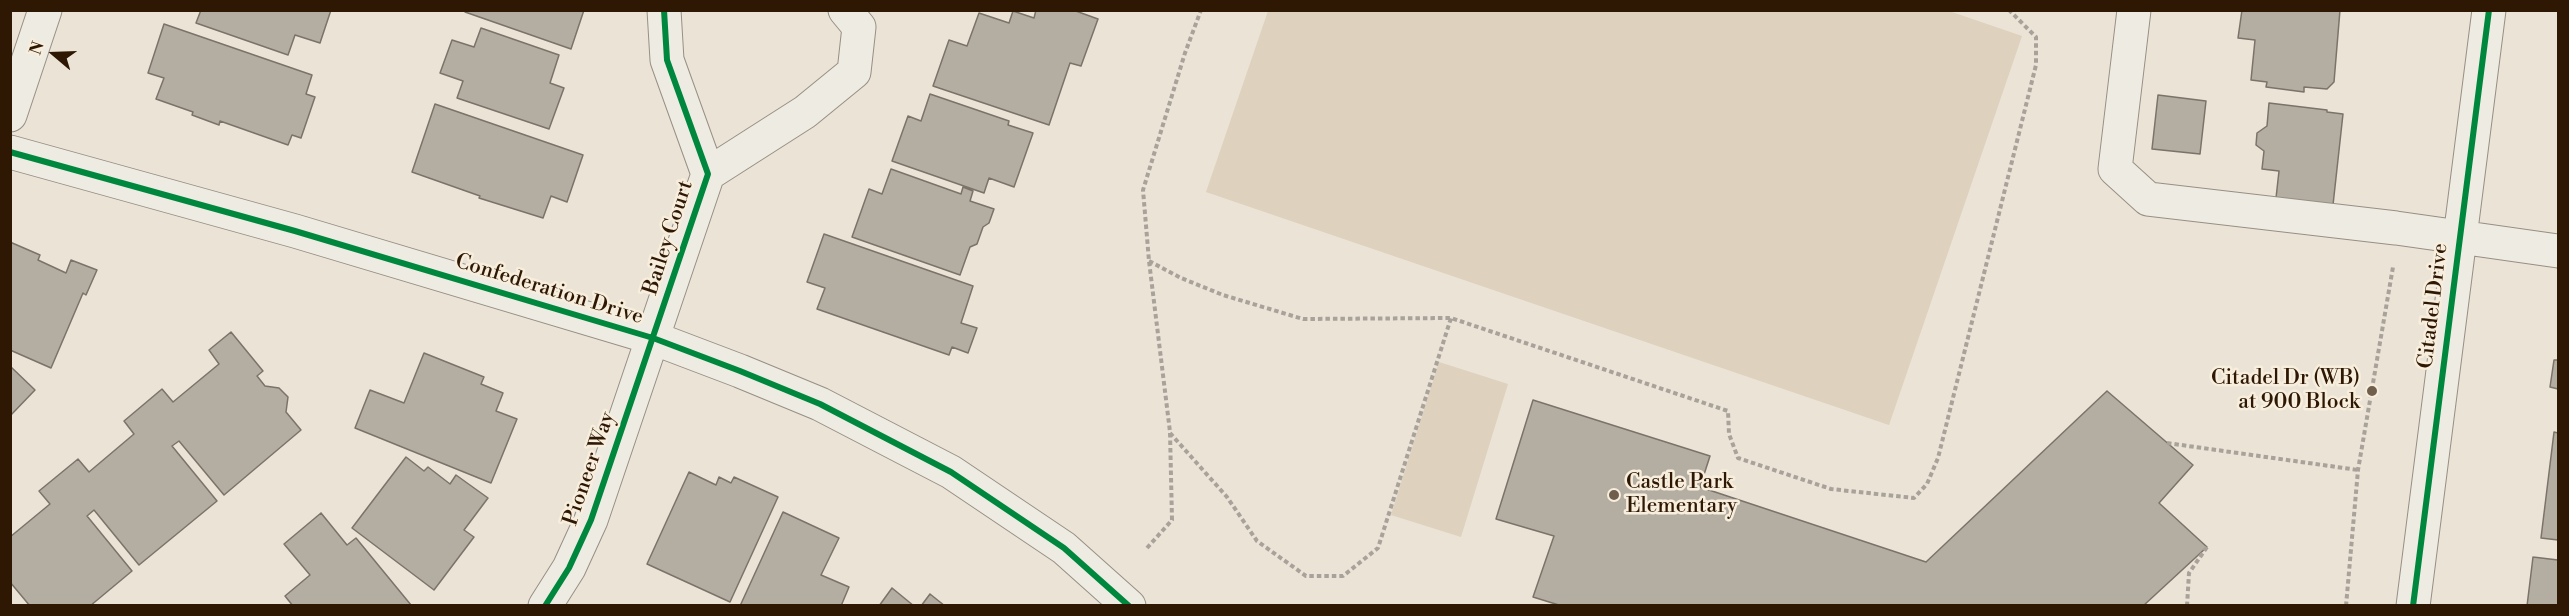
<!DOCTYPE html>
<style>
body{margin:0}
#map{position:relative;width:2569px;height:616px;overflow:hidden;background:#ebe3d5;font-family:"Libre Bodoni",serif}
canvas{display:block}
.frame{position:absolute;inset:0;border:12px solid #2e1803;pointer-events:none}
.north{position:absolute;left:24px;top:24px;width:60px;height:60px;-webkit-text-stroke:4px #f8eedd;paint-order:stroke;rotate:289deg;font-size:16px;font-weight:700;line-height:24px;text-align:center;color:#2e1803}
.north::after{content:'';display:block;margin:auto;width:21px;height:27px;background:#2e1803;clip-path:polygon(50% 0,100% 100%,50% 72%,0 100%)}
</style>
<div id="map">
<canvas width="2569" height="616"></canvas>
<div class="frame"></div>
<div class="north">N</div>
</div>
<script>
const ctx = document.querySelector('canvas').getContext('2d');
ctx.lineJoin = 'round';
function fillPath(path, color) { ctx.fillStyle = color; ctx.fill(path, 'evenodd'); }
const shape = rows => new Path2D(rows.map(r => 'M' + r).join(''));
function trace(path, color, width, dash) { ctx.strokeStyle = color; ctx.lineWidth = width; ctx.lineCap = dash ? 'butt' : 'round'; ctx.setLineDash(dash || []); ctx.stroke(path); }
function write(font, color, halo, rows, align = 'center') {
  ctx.font = font + ' "Libre Bodoni",serif'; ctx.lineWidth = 5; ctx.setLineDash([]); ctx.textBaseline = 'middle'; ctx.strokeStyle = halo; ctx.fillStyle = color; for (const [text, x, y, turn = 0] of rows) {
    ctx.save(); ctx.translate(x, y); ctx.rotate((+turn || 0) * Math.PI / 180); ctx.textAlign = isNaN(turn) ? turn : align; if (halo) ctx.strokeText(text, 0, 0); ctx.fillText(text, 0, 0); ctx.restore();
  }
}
const green = shape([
 [1949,11,2022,36,1889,425,1206,192,1268,11],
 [1439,362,1508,384,1461,537,1391,515]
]);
const building = shape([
 [201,10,331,10,320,43,295,35,288,55,196,23,201,10],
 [466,10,584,10,571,49,465,12,466,10],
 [1036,10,1073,10,1098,19,1081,66,1070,63,1049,125,933,86,949,40,967,46,979,13,1009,23,1013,11,1034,18,1036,10],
 [2242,10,2340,10,2334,82,2327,89,2304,87,2304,92,2266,87,2267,82,2251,80,2255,40,2238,38,2242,10],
 [164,24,312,75,306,94,315,97,301,138,292,135,288,145,220,121,219,125,192,115,193,112,156,99,164,78,148,73,164,24],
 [481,28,559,55,550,83,564,88,549,129,457,98,463,81,440,73,452,40,474,47,481,28],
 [930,94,1009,121,1008,125,1033,133,1014,187,989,178,984,193,892,161,908,116,921,121,930,94],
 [2158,95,2206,101,2200,154,2152,149,2158,95],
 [2269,103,2327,110,2327,112,2343,114,2333,205,2276,198,2279,171,2262,169,2264,151,2256,145,2257,133,2267,126,2269,103],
 [435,104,583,155,567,202,551,196,543,218,479,198,480,196,412,172,435,104],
 [891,169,961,194,963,187,973,191,970,201,994,209,989,223,983,227,977,244,970,247,960,275,852,237,869,189,882,194,891,169],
 [824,234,973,286,961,323,977,328,968,353,952,347,949,355,817,309,825,288,807,282,824,234],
 [10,242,40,255,38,260,66,273,71,260,97,270,86,295,83,293,51,368,10,350,10,242],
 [231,332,263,371,257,376,265,386,279,388,288,397,286,412,301,430,224,495,179,441,172,446,217,501,139,565,94,510,87,516,132,571,90,606,30,606,10,582,10,537,50,504,39,491,78,459,89,472,134,434,124,421,162,389,173,402,219,364,209,350,231,332],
 [424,353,484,377,481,384,503,393,496,411,517,419,491,483,355,428,370,390,404,403,424,353],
 [2558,356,2558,389,2550,387,2554,360,2558,360,2558,356],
 [10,366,35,390,10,416,10,366],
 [2107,391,2193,465,2159,503,2207,547,2143,606,1562,606,1533,597,1554,536,1496,519,1533,400,1710,456,1700,487,1926,562,2107,391],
 [2554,432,2558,433,2558,540,2541,538,2554,432],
 [406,457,424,471,428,467,450,484,456,475,488,498,464,530,474,537,434,590,352,528,406,457],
 [689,472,716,485,719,477,731,483,734,477,778,497,730,602,647,564,689,472],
 [783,512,839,538,821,575,849,587,841,606,740,606,783,512],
 [321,513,347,545,356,538,411,605,293,606,285,596,310,575,284,544,321,513],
 [2533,557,2558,560,2558,606,2527,606,2533,557],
 [892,588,914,606,879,606,892,588],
 [930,594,945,606,921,606,930,594]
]);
const path = shape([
 [1149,261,1181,278,1223,295,1303,319,1451,318,1728,411,1729,434,1738,458,1831,489,1914,498,1927,484,1938,458,2036,65,2036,37,2009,10],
 [1170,433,1227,497,1257,541,1306,576,1343,576,1378,548,1451,318],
 [2167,443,2358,470],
 [1147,548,1172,520,1170,432,1149,261,1143,190,1185,53,1201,10],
 [2187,606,2189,573,2207,547],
 [2346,606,2358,470,2393,267]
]);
const minor = shape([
 [2134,10,2115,169,2148,199,2396,228,2558,251],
 [10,115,45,10],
 [10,152,295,231,653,338,740,371,820,404,951,472,1064,548,1129,606],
 [708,174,805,112,854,72,859,27,845,10],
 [545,606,569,568,591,520,708,174,667,60,664,10],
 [2413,606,2489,10]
]);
const cycleway = shape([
 [10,152,295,231,653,338,740,371,820,404,951,472,1064,548,1129,606],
 [545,606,569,568,591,520,708,174,667,60,664,10],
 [2413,606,2489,10]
]);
const markers = [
 [2372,391,6,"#705f4c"],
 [1614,495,6,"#705f4c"]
];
const streetNames = [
 ["Bailey Court",669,238,-72],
 ["Confederation Drive",549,290,17],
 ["Citadel Drive",2434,306,-83],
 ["Pioneer Way",590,469,-71]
];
const poiNames = [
 ["Citadel Dr (WB)",2360,379],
 ["at 900 Block",2360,403],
 ["Castle Park",1626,483,"left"],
 ["Elementary",1626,507,"left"]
];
fillPath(green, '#ded1bd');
fillPath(building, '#b4ada2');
trace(building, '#7b7369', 1.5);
trace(minor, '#978f85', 35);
trace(path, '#a8a29b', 4, [4.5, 3]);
trace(minor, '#eeebe3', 33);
trace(cycleway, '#00873e', 6);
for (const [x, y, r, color] of markers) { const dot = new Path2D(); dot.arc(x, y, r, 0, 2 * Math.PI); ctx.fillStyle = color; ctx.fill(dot); trace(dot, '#f8eedd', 2); }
write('21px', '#2e1803', '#f8eedd', streetNames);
write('21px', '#2e1803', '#f8eedd', poiNames, 'right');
</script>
